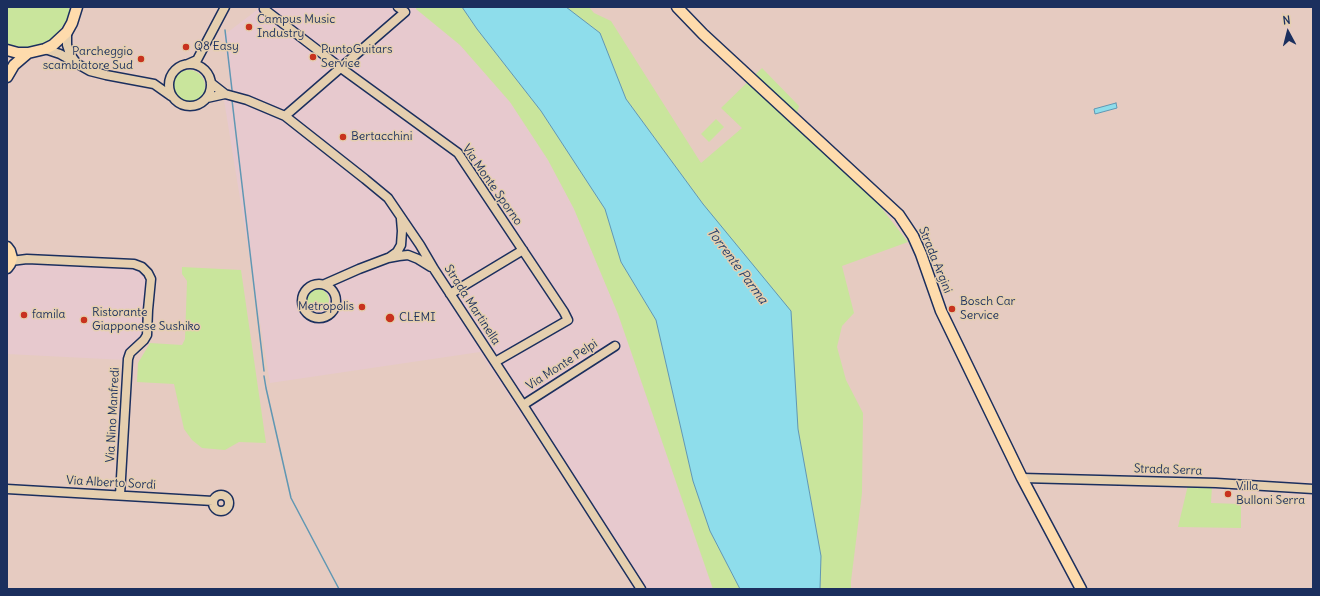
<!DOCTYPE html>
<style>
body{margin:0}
#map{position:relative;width:1320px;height:596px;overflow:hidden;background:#e6cbc1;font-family:Delius,sans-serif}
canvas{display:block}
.frame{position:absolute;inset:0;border:8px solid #1b2f5e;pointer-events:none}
.north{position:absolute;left:1268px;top:12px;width:40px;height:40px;-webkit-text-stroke:3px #e5cfaf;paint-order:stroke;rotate:353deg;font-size:11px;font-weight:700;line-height:16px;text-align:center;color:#1b2f5e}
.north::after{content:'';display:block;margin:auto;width:14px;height:18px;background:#1b2f5e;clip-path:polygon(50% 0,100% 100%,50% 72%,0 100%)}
</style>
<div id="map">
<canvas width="1320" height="596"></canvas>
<div class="frame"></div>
<div class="north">N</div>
</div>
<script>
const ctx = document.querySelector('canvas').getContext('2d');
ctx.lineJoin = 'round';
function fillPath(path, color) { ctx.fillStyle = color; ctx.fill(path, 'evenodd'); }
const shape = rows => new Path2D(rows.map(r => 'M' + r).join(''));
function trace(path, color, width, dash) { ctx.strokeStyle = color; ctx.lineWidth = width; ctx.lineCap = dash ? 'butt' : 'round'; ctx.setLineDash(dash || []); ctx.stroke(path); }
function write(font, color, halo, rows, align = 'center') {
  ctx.font = font + ' Delius,sans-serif'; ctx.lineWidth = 3; ctx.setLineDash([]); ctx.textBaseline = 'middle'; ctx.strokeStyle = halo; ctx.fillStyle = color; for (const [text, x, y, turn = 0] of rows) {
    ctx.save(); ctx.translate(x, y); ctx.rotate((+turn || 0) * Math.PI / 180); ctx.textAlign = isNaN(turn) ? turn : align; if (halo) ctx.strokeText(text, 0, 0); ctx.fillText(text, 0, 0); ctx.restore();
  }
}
const built = shape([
 [257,7,417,7,416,9,460,45,510,102,548,160,574,209,618,314,713,589,638,589,480,352,270,383,224,100,232,99,224,35,257,10],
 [20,261,133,268,143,272,148,282,144,335,125,360,7,354,7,271,13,264]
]);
const green = shape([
 [7,7,69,7,69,13,65,23,58,32,51,39,40,44,26,48,7,44],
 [417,7,462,7,477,29,541,111,605,209,621,262,656,320,693,481,710,531,740,589,713,589,618,314,574,209,548,160,510,102,460,45,416,9],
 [566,7,589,7,594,13,611,21,701,163,742,128,721,108,762,68,799,106,794,126,876,201,908,242,842,266,854,313,842,326,837,347,846,380,863,413,862,493,851,581,851,589,820,589,821,556,798,429,703,204,626,99,600,33],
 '173 86a16 16 0 1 1 32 0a16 16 0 1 1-32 0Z',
 [716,119,724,127,709,142,701,134],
 [182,267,241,270,266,443,239,442,225,450,202,448,192,440,184,429,174,384,137,382,138,363,150,343,182,345,185,339,187,281,182,274],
 '307 300a11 11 0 1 1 22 0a11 11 0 1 1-22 0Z',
 [1188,485,1212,486,1211,503,1241,504,1241,528,1178,527]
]);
const water = shape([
 [462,7,566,7,600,33,626,99,703,204,791,311,798,429,821,556,820,589,740,589,710,531,693,481,656,320,621,262,605,209,541,111,477,29,462,7],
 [1116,103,1117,108,1095,114,1094,109,1116,103]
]);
const stream = shape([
 [225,30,232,90],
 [232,100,264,371],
 [264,376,266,388,291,498,339,589]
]);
const minor = shape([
 [264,9,341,68,458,153,564,312,568,320,495,362],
 [67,32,67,45,70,54,75,61],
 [45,49,60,54,90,71,106,75,154,84,171,96],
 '169 85a21 21 0 1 1 42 0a21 21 0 1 1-42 0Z',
 [188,64,197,60,225,7],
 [211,83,225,94,247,100,285,116,365,179,388,198,420,245,434,269,523,405,641,589],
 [207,98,225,94],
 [285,116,405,12,398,7],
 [390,257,397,252,401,245,402,231,401,219],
 [11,261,27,259,134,264,142,267,148,273,151,279,148,310,147,335,144,340,130,353,128,359,120,495],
 [325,284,359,269,388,258,399,256,408,255,418,259,431,267],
 '302 301a17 17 0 1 1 34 0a17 17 0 1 1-34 0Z',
 [450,294,523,250],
 [523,405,615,346],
 [1022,478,1216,483,1313,489],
 [7,489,213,501],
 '213 503a8 8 0 1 1 16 0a8 8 0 1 1-16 0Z'
]);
const major = shape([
 [677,7,703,34,899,215,913,236,921,254,941,311,1022,478,1081,589],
 [7,50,18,53,28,53,45,49,53,45,67,32,72,23,77,7],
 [7,77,14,65,28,53],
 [7,247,10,251,12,258,10,264,7,268]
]);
const markers = [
 [249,27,4,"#c8321e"],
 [186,47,4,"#c8321e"],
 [313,57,4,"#c8321e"],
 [141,59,4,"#c8321e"],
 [343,137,4,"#c8321e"],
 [362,307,4,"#c8321e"],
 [952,309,4,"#c8321e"],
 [24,315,4,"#c8321e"],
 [390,318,5,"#c8321e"],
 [84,320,4,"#c8321e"],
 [1228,494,4,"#c8321e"]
];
const poiNames = [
 ["Campus Music",257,20],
 ["Industry",257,34],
 ["Q8 Easy",194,47],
 ["PuntoGuitars",321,50],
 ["Service",321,64],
 ["Parcheggio",133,52,"right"],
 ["scambiatore Sud",133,66,"right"],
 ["Bertacchini",351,137],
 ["Bosch Car",960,302],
 ["Service",960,316],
 ["Metropolis",354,307,"right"],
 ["Ristorante",92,313],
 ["Giapponese Sushiko",92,327],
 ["famila",32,315],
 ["CLEMI",399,318],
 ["Villa",1236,487],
 ["Bulloni Serra",1236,501]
];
const streetNames = [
 ["Via Monte Sporno",492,185,55],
 ["Strada Argini",935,260,68],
 ["Strada Martinella",472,305,57],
 ["Via Monte Pelpi",562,365,-33],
 ["Via Nino Manfredi",113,415,-87],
 ["Strada Serra",1168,470,2],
 ["Via Alberto Sordi",111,483,3]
];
const waterNames = [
 ["Torrente Parma",737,266,53]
];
fillPath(built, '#e7c9ce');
fillPath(green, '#c9e59c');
fillPath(water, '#8eddeb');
trace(water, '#6097b3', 1);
trace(stream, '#6097b3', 1.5);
trace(minor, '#1b2f5e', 11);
trace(major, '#1b2f5e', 13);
trace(minor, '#e5cfaf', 8);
trace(major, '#fedbac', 10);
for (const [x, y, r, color] of markers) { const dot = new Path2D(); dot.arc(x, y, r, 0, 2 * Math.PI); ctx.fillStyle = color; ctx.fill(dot); trace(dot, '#e5cfaf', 1.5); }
write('12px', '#1b2f5e', '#e5cfaf', poiNames, 'left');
write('12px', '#1b2f5e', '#e5cfaf', streetNames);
write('italic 13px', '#26406c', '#e5cfaf', waterNames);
</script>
